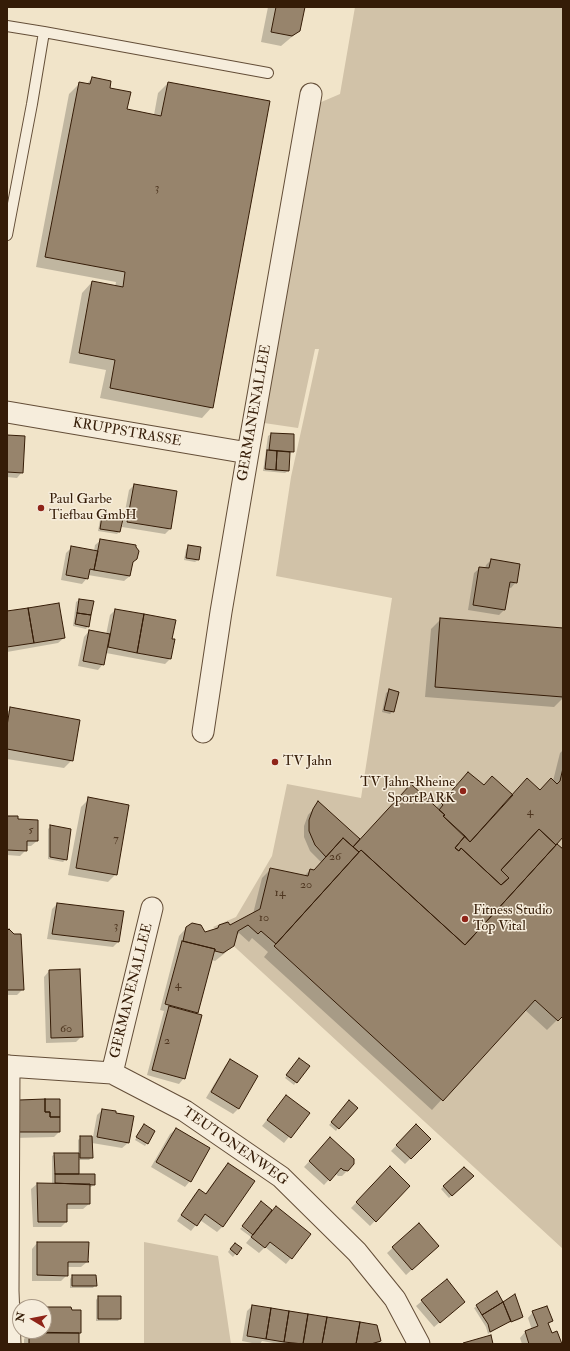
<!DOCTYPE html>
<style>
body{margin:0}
#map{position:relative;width:570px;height:1351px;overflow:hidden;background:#f1e4c9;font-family:"IM FELL Double Pica",serif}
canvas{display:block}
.frame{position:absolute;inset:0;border:8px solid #351c07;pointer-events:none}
.north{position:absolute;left:12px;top:1299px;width:40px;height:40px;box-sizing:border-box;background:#f6eddc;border:1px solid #a99987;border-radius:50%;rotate:280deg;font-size:11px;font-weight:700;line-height:16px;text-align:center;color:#351c07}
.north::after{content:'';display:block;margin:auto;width:14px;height:18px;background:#8f2418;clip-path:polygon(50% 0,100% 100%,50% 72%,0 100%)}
</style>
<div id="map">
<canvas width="570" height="1351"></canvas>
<div class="frame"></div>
<div class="north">N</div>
</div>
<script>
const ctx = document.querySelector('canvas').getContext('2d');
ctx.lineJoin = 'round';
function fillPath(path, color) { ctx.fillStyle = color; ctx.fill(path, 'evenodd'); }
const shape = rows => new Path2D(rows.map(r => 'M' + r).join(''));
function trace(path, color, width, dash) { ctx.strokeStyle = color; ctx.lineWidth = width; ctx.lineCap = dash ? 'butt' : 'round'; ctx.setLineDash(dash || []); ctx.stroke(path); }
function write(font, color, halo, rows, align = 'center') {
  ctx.font = font + ' "IM FELL Double Pica",serif'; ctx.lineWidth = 3; ctx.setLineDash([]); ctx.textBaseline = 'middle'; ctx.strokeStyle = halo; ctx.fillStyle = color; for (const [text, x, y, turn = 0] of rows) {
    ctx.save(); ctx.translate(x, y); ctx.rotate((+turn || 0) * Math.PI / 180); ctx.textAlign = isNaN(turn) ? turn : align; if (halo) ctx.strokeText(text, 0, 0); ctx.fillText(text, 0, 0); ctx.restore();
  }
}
const green = shape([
 [355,7,563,7,563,1249,213,927,236,917,272,856,287,784,361,798,392,598,276,576,291,477,319,349,315,349,298,428,264,423,319,103,340,94],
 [144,1242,218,1256,231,1344,144,1344]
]);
const shadow = shape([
 [268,7,304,7,300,30,281,46,261,42],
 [92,78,108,89,126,110,154,115,158,93,168,83,212,407,202,418,100,398,106,370,69,363,82,293,92,282,115,287,116,282,36,267,69,94,79,84,86,85],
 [271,434,293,452,289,454,288,471,285,473,263,471,268,436],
 [7,436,22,472,17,478,7,477],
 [134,485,170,529,165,534,122,527,129,490],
 [102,517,119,532,117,534,98,531,100,520],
 [101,540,136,559,132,563,130,576,124,581,88,575,87,578,82,584,61,580,66,553,72,547,94,551,95,545],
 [189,547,198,560,195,562,184,560,186,549],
 [491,560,516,582,511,588,508,587,504,610,499,615,468,610,474,573,480,568,485,569,486,565],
 [79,600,88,626,86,629,73,626,76,602],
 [115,610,171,639,170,659,165,664,106,653,103,664,98,670,78,666,84,637,89,631,106,635,110,615],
 [7,612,64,638,58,643,7,652],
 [441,619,563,629,563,698,554,707,425,697,431,629],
 [389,691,393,711,390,714,382,712,386,693],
 [11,709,72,760,64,768,7,759,7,712],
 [563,750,563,835,556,844,563,851,563,1014,547,1030,524,1009,432,1110,264,957,268,952,252,938,249,942,239,933,236,935,233,945,225,953,215,961,212,960,197,1014,184,1078,179,1084,147,1075,164,1011,160,1010,179,936,187,927,205,933,214,930,219,925,230,926,253,914,262,878,270,870,304,876,310,870,314,871,321,862,310,851,304,837,304,826,308,815,319,803,360,840,436,808,461,782,483,786,512,796,540,791,553,781,560,753],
 [89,799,116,874,108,882,68,875,81,807],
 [7,817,17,820,37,841,31,846,26,846,26,850,20,856,7,855],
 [51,826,66,859,63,862,48,859,48,829],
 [57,904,118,942,113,947,47,939,52,909],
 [7,932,22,990,17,995,7,995],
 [49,971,82,1036,76,1042,46,1043,44,977],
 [230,1060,239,1108,233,1114,206,1098,225,1066],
 [297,1062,296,1082,294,1085,285,1078],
 [286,1096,308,1113,284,1143,262,1126],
 [349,1102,338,1128,336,1131,329,1125],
 [14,1106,59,1132,54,1137,14,1138],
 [102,1110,115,1114,132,1117,128,1143,122,1148,92,1143,92,1157,89,1160,78,1160,78,1175,94,1185,91,1187,89,1187,89,1204,83,1209,66,1209,66,1222,61,1227,33,1227,31,1189,37,1184,52,1184,52,1156,55,1154,78,1154,78,1140,81,1137,93,1137,97,1115],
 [144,1125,147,1143,145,1146,135,1140],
 [416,1125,430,1139,405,1164,391,1151],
 [176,1129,190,1181,185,1187,151,1167,170,1134],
 [325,1144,348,1170,342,1176,338,1176,335,1173,324,1185,304,1167],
 [228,1164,223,1226,217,1232,200,1220,191,1231,177,1221,194,1195,199,1190,205,1194,223,1169],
 [390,1168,409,1186,370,1226,351,1208],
 [464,1168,472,1176,449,1198,441,1189],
 [261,1203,272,1211,291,1258,286,1264,265,1247,259,1253,246,1243,251,1237,240,1229,242,1227,252,1235,254,1234],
 [418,1225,432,1251,406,1275,387,1253],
 [37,1243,87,1262,81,1267,67,1267,67,1275,61,1281,32,1281,32,1249],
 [232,1246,240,1248,233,1257,228,1252],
 [72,1276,95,1285,93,1288,70,1288,70,1279],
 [497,1293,503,1303,522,1317,519,1320,507,1323,488,1334,486,1327,474,1308],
 [98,1297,120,1318,118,1321,96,1321,96,1300],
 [422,1301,458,1307,434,1327,416,1306],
 [252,1306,376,1326,380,1343,382,1342,383,1344,279,1344,262,1341,260,1344,257,1344,242,1341,247,1311],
 [44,1308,80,1333,78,1335,78,1344,24,1344,24,1339,29,1333,31,1333,31,1331,44,1331],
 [533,1312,552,1321,548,1325,551,1334,561,1344,522,1344,520,1338,525,1332,532,1330,528,1318]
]);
const building = shape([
 [276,7,305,7,300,31,292,36,271,32,276,7],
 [92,77,111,81,110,88,131,92,127,109,161,116,168,82,270,101,213,408,110,388,115,360,79,353,92,281,123,287,125,272,45,257,79,82,90,84,92,77],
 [271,433,294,434,294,452,269,450,271,433],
 [7,435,25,436,23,473,7,472,7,435],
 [267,450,277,451,276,470,265,469,267,450],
 [277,451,290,452,289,471,276,470,277,451],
 [134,484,177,491,171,529,127,522,134,484],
 [102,516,123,519,120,532,100,529,102,516],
 [100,539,136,545,136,547,139,551,137,559,133,562,130,576,94,570,100,539],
 [188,545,201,547,199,560,186,558,188,545],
 [71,546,98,551,94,570,90,569,88,579,66,575,71,546],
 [491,559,520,564,517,583,510,582,505,610,473,605,479,567,489,568,491,559],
 [79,599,94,601,91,615,77,613,79,599],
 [59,603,65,638,34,643,28,608,59,603],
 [28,608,34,643,7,647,7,611,28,608],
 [115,609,144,614,137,653,108,647,115,609],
 [77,613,91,615,89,627,75,624,77,613],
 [144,614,176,620,172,639,175,639,171,659,137,653,144,614],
 [440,618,563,628,563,697,435,687,440,618],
 [89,630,110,634,104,665,83,661,89,630],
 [389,689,399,692,394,712,384,710,389,689],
 [10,707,80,720,73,761,7,749,7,726,10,707],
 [563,768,563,837,556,845,539,829,501,870,509,878,501,885,461,848,459,851,455,848,465,836,470,842,527,778,540,790,551,778,557,784,560,781,563,768],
 [468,772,484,785,492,776,513,795,470,842,443,816,445,815,439,810,443,805,441,803,468,772],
 [411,784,445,815,443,816,465,836,455,848,459,851,461,848,501,885,509,878,501,870,539,829,556,845,465,945,361,850,359,852,353,847,411,784],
 [88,797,129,805,117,875,76,868,88,797],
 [318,801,360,839,353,847,343,838,326,857,315,845,309,831,309,820,313,809,318,801],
 [7,816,18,816,18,819,38,820,38,841,27,841,27,851,7,850,7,816],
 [50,825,71,829,67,860,50,857,50,825],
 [343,838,359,852,276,944,261,931,258,934,248,925,238,931,234,946,223,953,215,951,215,949,183,941,186,927,192,923,201,925,205,932,218,928,219,925,228,922,230,925,260,909,270,868,308,876,310,869,314,870,343,838],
 [557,844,563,849,563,1016,558,1021,535,1000,443,1101,274,946,361,850,465,945,557,844],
 [57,903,124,911,119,942,52,934,57,903],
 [9,929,14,934,21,934,24,990,7,990,7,931,9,929],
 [182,941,215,949,198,1013,165,1004,182,941],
 [80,969,83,1037,51,1038,49,970,80,969],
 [169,1006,202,1015,185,1079,152,1070,169,1006],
 [299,1058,310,1066,297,1083,286,1075,299,1058],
 [230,1059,258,1076,239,1109,211,1092,230,1059],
 [286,1095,310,1113,291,1138,267,1120,286,1095],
 [45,1099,45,1112,50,1112,50,1117,60,1117,60,1132,19,1132,19,1100,45,1099],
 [45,1099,60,1099,60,1117,50,1117,50,1112,45,1112,45,1099],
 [349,1100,358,1108,339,1129,331,1122,349,1100],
 [102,1109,116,1111,116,1113,134,1116,129,1143,97,1137,102,1109],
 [144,1124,155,1131,148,1144,136,1137,144,1124],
 [416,1124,431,1139,411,1159,396,1145,416,1124],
 [176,1128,210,1148,191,1182,156,1162,176,1128],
 [80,1136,92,1136,93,1158,80,1158,80,1136],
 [330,1137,354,1159,354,1164,348,1171,343,1170,341,1168,330,1181,309,1161,330,1137],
 [54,1153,79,1153,79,1174,55,1174,54,1153],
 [228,1163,255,1181,223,1227,205,1214,197,1226,181,1215,199,1189,206,1194,228,1163],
 [390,1166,410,1186,376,1222,356,1202,390,1166],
 [464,1167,474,1176,452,1196,443,1186,464,1167],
 [55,1174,95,1174,95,1185,55,1183,55,1174],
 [37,1183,90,1184,90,1204,67,1204,67,1222,38,1222,37,1183],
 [261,1201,272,1210,253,1235,242,1226,261,1201],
 [276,1206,311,1234,292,1259,270,1242,265,1248,251,1237,276,1206],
 [419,1223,439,1246,412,1270,392,1247,419,1223],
 [37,1242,89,1242,88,1261,89,1262,68,1262,68,1276,37,1275,37,1242],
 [235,1243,242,1248,237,1255,230,1249,235,1243],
 [72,1275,96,1275,97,1286,72,1286,72,1275],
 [447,1279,465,1302,440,1323,421,1300,447,1279],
 [497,1291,503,1302,482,1315,476,1305,497,1291],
 [515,1294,523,1317,511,1322,503,1302,515,1294],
 [98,1296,121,1296,121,1319,98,1319,98,1296],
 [503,1302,511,1321,490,1332,488,1324,482,1315,503,1302],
 [252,1305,271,1308,266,1339,247,1336,252,1305],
 [547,1306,553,1321,548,1323,552,1333,557,1331,562,1344,529,1344,525,1331,538,1326,532,1311,547,1306],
 [36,1307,71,1307,72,1310,81,1310,81,1333,36,1333,37,1331,44,1331,44,1307,36,1307],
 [271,1308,289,1311,284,1342,266,1339,271,1308],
 [289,1311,308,1314,303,1344,284,1342,289,1311],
 [308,1314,327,1317,322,1344,303,1344,308,1314],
 [327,1317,360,1322,356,1344,322,1344,327,1317],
 [360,1322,377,1325,381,1341,371,1344,356,1344,360,1322],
 [29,1332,79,1333,79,1344,29,1344,29,1332],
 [491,1335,493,1344,463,1344,463,1343,491,1335]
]);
const lane = shape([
 [7,26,44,32],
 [7,235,32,104,44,32,268,73]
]);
const street = shape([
 [7,412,248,453],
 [203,732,221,612,248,453,311,94],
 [7,1066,112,1073,185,1111,281,1177,357,1252,395,1299,419,1344],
 [9,1066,8,1291,10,1344],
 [112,1073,152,908]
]);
const markers = [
 [41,508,4,"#8f2418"],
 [275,762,4,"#8f2418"],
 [463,791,4,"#8f2418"],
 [465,919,4,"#8f2418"]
];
const numberNames = [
 ["3",157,188],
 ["4",530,812],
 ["5",31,830],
 ["7",116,839],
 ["26",335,857],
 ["20",306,885],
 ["14",280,893],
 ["10",264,918],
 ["3",116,926],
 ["4",178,985],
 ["60",66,1029],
 ["2",167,1041]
];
const streetNames = [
 ["GERMANENALLEE",255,413,-80],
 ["KRUPPSTRASSE",127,433,10],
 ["GERMANENALLEE",132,991,-76],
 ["TEUTONENWEG",235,1147,35]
];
const poiNames = [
 ["Paul Garbe",49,500],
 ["Tiefbau GmbH",49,516],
 ["TV Jahn",283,762],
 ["TV Jahn-Rheine",455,783,"right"],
 ["SportPARK",455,799,"right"],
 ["Fitness Studio",473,911],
 ["Top Vital",473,927]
];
fillPath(green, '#d1c2a8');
fillPath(shadow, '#0003');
fillPath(building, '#97846c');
trace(building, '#351c07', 1);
trace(lane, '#644e38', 12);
trace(street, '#644e38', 23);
trace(lane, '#f6eddc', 10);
trace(street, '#f6eddc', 21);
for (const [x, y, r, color] of markers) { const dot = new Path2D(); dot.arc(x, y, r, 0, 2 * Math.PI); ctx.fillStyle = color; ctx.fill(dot); trace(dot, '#f6eddc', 1.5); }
write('12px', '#4e3620', null, numberNames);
write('14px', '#351c07', '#f6eddc', streetNames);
write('14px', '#351c07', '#f6eddc', poiNames, 'left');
</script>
